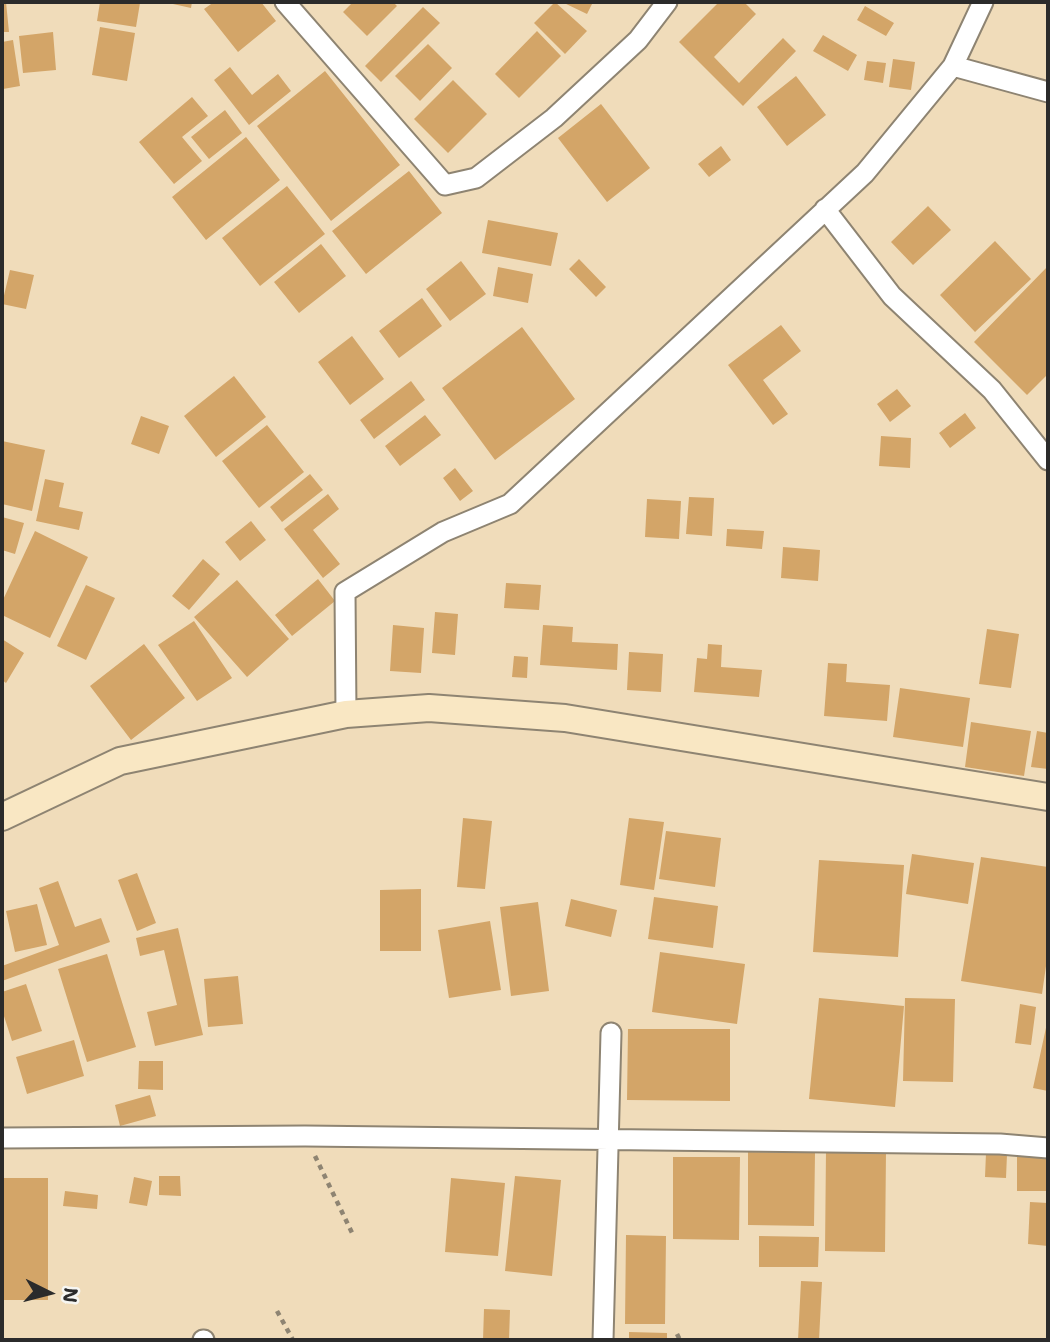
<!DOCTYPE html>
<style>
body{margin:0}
#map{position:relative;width:1050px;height:1342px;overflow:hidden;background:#f0dcba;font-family:"Shantell Sans",sans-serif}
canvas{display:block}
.frame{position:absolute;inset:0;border:4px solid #2b2b2b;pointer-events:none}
.north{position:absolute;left:14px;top:1258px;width:70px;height:70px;-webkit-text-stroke:5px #f6f6f2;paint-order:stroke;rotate:96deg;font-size:19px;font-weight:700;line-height:28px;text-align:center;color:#2b2b2b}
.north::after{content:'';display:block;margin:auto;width:24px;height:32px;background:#2b2b2b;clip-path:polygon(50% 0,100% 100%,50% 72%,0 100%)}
</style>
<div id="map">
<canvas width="1050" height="1342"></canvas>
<div class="frame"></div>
<div class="north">N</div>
</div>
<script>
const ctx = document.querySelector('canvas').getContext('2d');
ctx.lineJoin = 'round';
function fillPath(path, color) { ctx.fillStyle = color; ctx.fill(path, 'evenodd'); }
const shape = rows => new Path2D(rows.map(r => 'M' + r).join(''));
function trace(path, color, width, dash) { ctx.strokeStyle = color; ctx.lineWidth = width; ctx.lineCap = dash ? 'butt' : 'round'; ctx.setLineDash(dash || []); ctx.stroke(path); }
const building = shape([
 [2,2,6,2,9,32,2,32],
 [100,2,140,3,136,27,97,21],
 [164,2,192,2,191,8],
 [214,2,261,2,276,21,238,52,204,9],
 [353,2,393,2,397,6,367,36,343,12],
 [555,2,587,31,565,54,534,23],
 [562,2,593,2,587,14],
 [719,2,744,2,756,14,714,57,739,83,783,38,796,51,743,106,679,42],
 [865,6,894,23,886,36,857,20],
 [423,7,440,23,381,82,365,66],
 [100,27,135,33,127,81,92,75],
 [537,31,561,56,519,98,495,74],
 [53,32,56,70,23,73,19,36],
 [823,35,857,55,848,71,813,51],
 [13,40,20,86,3,89,2,42],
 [428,44,452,68,420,101,395,76],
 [893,59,915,62,911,90,889,87],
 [867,61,886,63,883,83,864,80],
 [230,67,252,95,278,74,291,91,249,125,214,80],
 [325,71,400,165,331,221,257,126],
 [796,76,826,115,787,146,757,107],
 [453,80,487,114,448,153,414,119],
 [192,97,208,116,182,137,202,161,174,184,139,142],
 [601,104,650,168,607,202,558,138],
 [225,110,242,133,209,159,191,137],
 [246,137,280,180,206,240,172,197],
 [721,146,731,160,709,177,698,164],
 [409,171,442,213,366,274,332,231],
 [287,186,325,234,260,286,222,238],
 [928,206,951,230,913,265,891,242],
 [488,220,558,233,551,266,482,253],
 [995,241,1031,279,975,332,940,295],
 [321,244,346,276,299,313,274,282],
 [579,259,606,287,596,297,569,269],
 [461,261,486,294,450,321,426,289],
 [1048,266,1048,374,1027,395,974,342],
 [498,267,533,274,528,303,493,296],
 [10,270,34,275,26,309,2,304],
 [422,298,442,326,399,358,379,331],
 [781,325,801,351,763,380,788,414,773,425,728,365],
 [522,327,575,399,495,460,442,388],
 [352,336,384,379,350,405,318,362],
 [234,376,266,417,216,457,184,416],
 [411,381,425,400,374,439,360,420],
 [897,389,911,406,890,422,877,404],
 [965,413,976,428,950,448,939,433],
 [425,415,441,435,400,466,385,446],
 [141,416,169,426,159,454,131,444],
 [267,425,304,472,259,508,222,461],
 [881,436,911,438,910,468,879,466],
 [2,441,45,450,32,511,2,504],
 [455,468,473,491,460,501,443,478],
 [310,474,323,490,282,522,270,507],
 [45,479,64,483,59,507,83,512,79,530,36,521],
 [328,494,339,509,313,530,340,564,323,578,284,529],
 [689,497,714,498,712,536,686,534],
 [647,499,681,501,679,539,645,537],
 [2,517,24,523,15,554,2,550],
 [251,521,266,540,240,561,225,542],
 [727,529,764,531,762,549,726,546],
 [35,531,88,557,50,638,2,615,2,602],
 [783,547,820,550,818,581,781,578],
 [203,559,220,574,189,610,172,596],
 [318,579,335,601,292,636,275,615],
 [237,580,289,639,247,677,194,617],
 [506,583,541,585,539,610,504,608],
 [86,585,115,598,86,660,57,646],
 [435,612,458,614,455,655,432,653],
 [194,621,232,678,197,701,158,645],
 [393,625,424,628,421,673,390,671],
 [543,625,573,627,572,642,618,644,617,670,540,665],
 [987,629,1019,634,1011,688,979,684],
 [2,639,24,653,6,683,2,680],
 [144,644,185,698,131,740,90,686],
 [708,644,722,645,721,667,762,670,759,697,694,692,697,658,707,659],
 [629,652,663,654,661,692,627,690],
 [514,656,528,657,527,678,512,677],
 [828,663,847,664,846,682,890,685,887,721,824,716],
 [900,688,970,698,963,747,893,737],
 [971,722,1031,731,1024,776,965,767],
 [1037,731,1048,733,1048,769,1031,767],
 [463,818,492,821,485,889,457,887],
 [629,818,664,822,654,890,620,885],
 [666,831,721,838,715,887,659,879],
 [912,854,974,863,968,904,906,894],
 [981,857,1048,867,1048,952,1042,994,961,981],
 [819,860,904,865,898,957,813,952],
 [137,873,156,923,137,931,118,880],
 [58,881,75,927,101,918,110,942,2,981,2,966,59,945,39,888],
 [421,889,421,951,380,951,380,890],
 [654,897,718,906,713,948,648,939],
 [571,899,617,910,611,937,565,926],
 [538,902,549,991,511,996,500,907],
 [37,904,47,945,15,952,6,911],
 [490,921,501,990,449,998,438,930],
 [178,928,203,1035,155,1046,147,1012,177,1005,164,950,140,956,136,938],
 [660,952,745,964,737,1024,652,1012],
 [107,954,136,1047,87,1062,58,969],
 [238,976,243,1024,208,1027,204,979],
 [26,984,42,1031,12,1041,2,1010,2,992],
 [819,998,904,1006,895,1107,809,1099],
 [905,998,955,999,953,1082,903,1081],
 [1020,1004,1036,1007,1031,1045,1015,1043],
 [1047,1023,1048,1023,1048,1091,1033,1088],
 [628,1029,730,1029,730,1101,627,1100],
 [74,1040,84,1076,27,1094,16,1057],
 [139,1061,163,1061,163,1090,138,1089],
 [150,1095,156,1116,120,1126,115,1105],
 [826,1150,886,1151,885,1252,825,1251],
 [748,1152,815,1153,814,1226,748,1225],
 [986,1153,1007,1154,1006,1178,985,1177],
 [673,1157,740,1157,739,1240,673,1239],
 [1017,1157,1048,1157,1048,1191,1017,1191],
 [159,1176,180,1176,181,1196,159,1195],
 [515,1176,561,1180,552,1276,505,1271],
 [134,1177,152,1181,147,1206,129,1203],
 [2,1178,48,1178,48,1300,2,1300],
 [451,1178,505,1183,498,1256,445,1252],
 [65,1191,98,1195,97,1209,63,1206],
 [1030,1202,1048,1203,1048,1246,1028,1244],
 [626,1235,666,1236,665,1324,625,1324],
 [759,1236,819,1237,818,1267,759,1267],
 [801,1281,822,1282,819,1340,798,1340],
 [484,1309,510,1310,509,1340,483,1340],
 [629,1332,667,1333,667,1340,629,1340]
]);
const path = shape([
 [315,1156,354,1237],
 [277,1311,293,1340],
 [677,1334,680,1340]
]);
const minor = shape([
 [285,2,445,185,476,178,554,118,638,40,667,2],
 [953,66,1048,92],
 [825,209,892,296,992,390,1048,460],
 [346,714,345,592,443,532,510,504,865,173,953,66,983,2],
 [2,1138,305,1136,1000,1144,1048,1148],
 [203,1340,204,1340],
 [603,1340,611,1033]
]);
const secondary = shape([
 [2,817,120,761,346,714,429,708,565,718,1048,797]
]);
fillPath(building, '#d3a568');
trace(minor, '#8e8472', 23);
trace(secondary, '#8e8472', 30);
trace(path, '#8e8472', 4.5, [5, 5]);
trace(minor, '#fff', 19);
trace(secondary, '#f9e7c3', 26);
</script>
